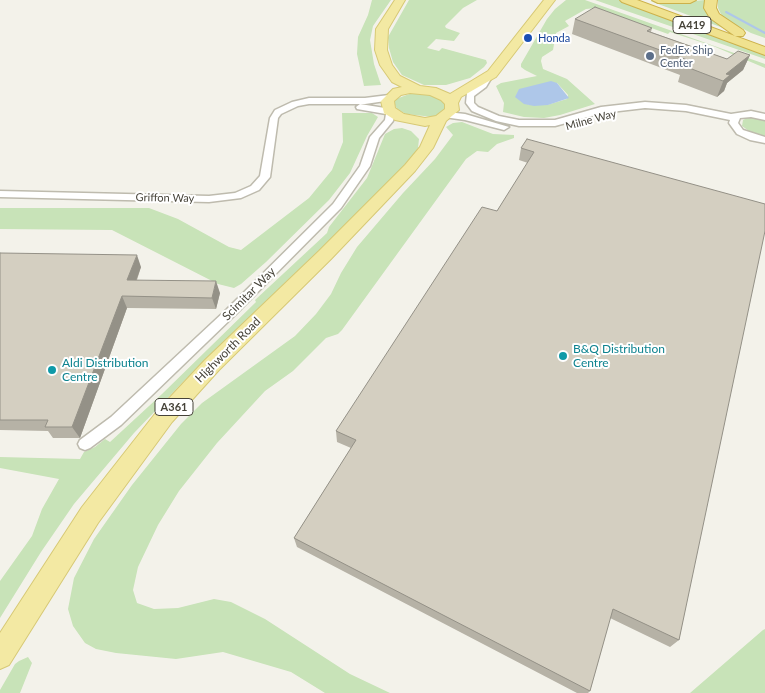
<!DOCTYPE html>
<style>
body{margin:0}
canvas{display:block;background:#f3f2ea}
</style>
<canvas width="765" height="693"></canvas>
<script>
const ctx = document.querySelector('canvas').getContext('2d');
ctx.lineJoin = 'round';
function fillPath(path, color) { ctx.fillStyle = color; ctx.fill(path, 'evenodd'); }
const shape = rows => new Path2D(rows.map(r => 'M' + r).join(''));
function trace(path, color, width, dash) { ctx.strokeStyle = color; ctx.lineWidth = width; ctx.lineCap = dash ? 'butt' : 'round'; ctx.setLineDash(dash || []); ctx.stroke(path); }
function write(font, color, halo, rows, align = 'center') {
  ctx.font = font + ' Lato,sans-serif'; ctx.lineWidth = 4; ctx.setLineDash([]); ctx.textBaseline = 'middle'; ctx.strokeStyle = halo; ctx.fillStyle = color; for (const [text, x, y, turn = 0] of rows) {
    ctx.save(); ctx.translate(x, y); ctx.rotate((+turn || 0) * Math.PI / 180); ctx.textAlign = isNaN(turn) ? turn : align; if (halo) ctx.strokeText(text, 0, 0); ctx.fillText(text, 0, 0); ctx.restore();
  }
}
const green = shape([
 [372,0,391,0,373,26,370,40,374,64,381,85,364,86,357,54,358,37,368,15],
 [409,0,477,0,463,8,445,26,446,28,460,33,454,41,436,39,427,48,439,51,442,48,486,60,487,63,484,67,470,78,446,85,424,85,402,75,393,62,389,48,388,37],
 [566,0,585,0,765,64,765,68,713,46,670,32,668,34,596,8,586,9,565,21,569,26,556,33,553,50,542,57,541,61,543,69,567,79,595,104,560,115,544,118,524,117,503,112,504,103,496,86,501,83,537,76,525,70,521,67,521,64,547,19,555,9],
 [557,83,568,95,567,99,547,105,528,105],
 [595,0,621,0,765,55,765,59],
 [705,0,706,11,726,29,650,1,673,3],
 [718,0,765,0,765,38,751,33,723,18,718,8],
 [412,93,436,96,442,99,447,105,443,114,433,117,406,114,397,109,394,103,396,99],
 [342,113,372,113,378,117,367,136,350,173,329,200,266,262,241,284,234,288,218,284,112,230,0,229,0,208,149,208,178,219,229,247,241,250,309,198,332,170,343,142],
 [749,117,765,119,765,136,753,134,742,126,743,120],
 [462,122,493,134,514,135,514,138,497,144,488,152,477,151,466,159,342,330,338,334,326,338,293,371,265,391,217,443,179,491,158,525,138,567,133,590,137,603,154,609,178,608,214,599,231,602,265,619,350,674,390,693,325,693,291,672,223,652,176,659,116,653,96,649,85,643,73,626,68,609,74,578,94,539,132,485,181,424,202,403,295,336,316,314,331,294,341,273,357,247,403,193,435,159,453,135,446,127,453,123],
 [402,128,411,131,419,139,418,148,411,159,370,203,185,380,134,433,74,504,41,552,0,618,0,581,32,536,42,509,59,479,0,468,0,457,80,459,84,452,95,447,105,439,110,442,162,394,256,302,255,300,327,233,329,227,367,178,385,134,394,129],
 [765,629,765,693,690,693,763,630],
 [28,657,32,663,20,693,0,693,0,690,15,664,19,661]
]);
const water = shape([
 [551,81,557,83,569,98,548,105,534,106,524,104,515,97,519,89]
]);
const stream = shape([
 [726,12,765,33]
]);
const minor = shape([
 [485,75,492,77,486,87,474,96,474,103,478,107,499,116,519,120,555,120,601,107,645,102,686,105,731,114,751,111,765,114,765,120,751,117,740,118,738,123,743,130,765,137,765,143,750,140,737,134,729,123,730,120,686,111,645,108,602,113,555,126,519,126,496,121,472,111,466,103,467,93,480,83,485,75],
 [389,95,392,96,392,100,365,104,309,104,298,106,281,114,278,118,270,177,259,190,241,198,209,202,0,197,0,191,209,196,235,193,251,186,260,176,270,118,275,110,292,102,309,98,365,98,389,95],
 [360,104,391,109,395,112,393,121,379,138,370,166,341,208,235,315,121,425,90,448,85,450,80,448,78,444,80,440,111,417,227,309,333,204,360,166,370,137,385,120,386,114,357,109,356,107,360,104],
 [447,112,465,114,509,127,504,130,465,120,444,117,444,113,447,112]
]);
const primary = shape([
 [395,0,405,0,388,29,387,50,392,65,400,76,420,86,436,88,450,94,488,71,544,0,555,0,496,77,461,97,458,103,459,110,446,121,433,148,415,171,331,259,219,370,172,422,98,523,9,665,0,669,0,633,82,507,158,410,205,360,319,251,405,165,420,147,430,125,425,126,395,120,384,113,381,101,393,89,402,87,392,82,380,65,375,50,376,29,395,0],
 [410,93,430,95,441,100,445,104,445,109,436,116,425,118,404,114,395,108,394,101,401,95,410,93]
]);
const trunk = shape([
 [620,0,637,0,765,47,765,55,622,2,620,0],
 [652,0,696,0,690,3,658,3,652,0],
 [705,0,717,0,716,8,719,14,743,30,745,33,743,36,735,36,710,18,704,8,705,0]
]);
const wall = shape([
 [575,19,652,28,651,32,727,59,750,55,743,70,727,83,724,91,717,97,678,82,680,75,572,34],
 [521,148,765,204,679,640,670,647,610,618,590,691,588,693,577,693,297,547,294,538,351,448,337,442,336,431,497,211,528,163,519,160],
 [0,253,141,267,137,280,220,293,216,309,127,308,80,438,53,438,48,431,0,430]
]);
const shadedWall = shape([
 [750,55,743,70,727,83,724,91,717,97,726,74],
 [137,255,141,267,132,292,127,280],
 [216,281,220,293,216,309,212,298],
 [122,296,127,308,80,438,72,427]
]);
const building = shape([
 [595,7,652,28,647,31,727,59,738,51,750,55,726,74,730,75,723,81,684,66,690,61,575,19,595,7],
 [527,139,765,204,765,231,679,640,613,609,590,691,294,538,356,440,336,431,482,207,497,211,534,152,521,148,527,139],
 [0,253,137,255,127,280,216,281,212,298,122,296,72,427,45,427,48,420,0,420,0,253]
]);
const markers = [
 [528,38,5,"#1a4fb4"],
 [650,56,5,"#5c6f8a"],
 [563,356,5,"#0f9aa8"],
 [52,370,5,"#0f9aa8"]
];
const shields = [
 [692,25,38],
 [174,407,38]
];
const shieldNames = [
 ["A419",692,25],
 ["A361",174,407]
];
const farTransitnames = [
 ["Honda",538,38]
];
const farServicenames = [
 ["FedEx Ship",660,50],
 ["Center",660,63]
];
const farStreetnames = [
 ["Milne Way",591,120,-15],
 ["Griffon Way",165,198,1]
];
const streetNames = [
 ["Scimitar Way",249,294,-45],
 ["Highworth Road",228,350,-45]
];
const cultureNames = [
 ["B&Q Distribution",573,349],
 ["Centre",573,363],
 ["Aldi Distribution",62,363],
 ["Centre",62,377]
];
fillPath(green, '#c8e3b8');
fillPath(water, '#aec7e9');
trace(stream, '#aec7e9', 2);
trace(minor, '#bebbae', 3);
trace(primary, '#d7c975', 2);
trace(trunk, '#ccb14b', 2);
fillPath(minor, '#fff');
fillPath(primary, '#f3e9a3');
fillPath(trunk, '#f0e28f');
fillPath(wall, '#b6b2a6');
fillPath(shadedWall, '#949187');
fillPath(building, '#d4cfc1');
trace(building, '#949187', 1);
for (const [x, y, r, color] of markers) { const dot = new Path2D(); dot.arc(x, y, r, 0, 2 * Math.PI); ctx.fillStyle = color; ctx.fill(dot); trace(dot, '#fff', 2); }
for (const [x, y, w] of shields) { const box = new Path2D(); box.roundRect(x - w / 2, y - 8.5, w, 17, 4); ctx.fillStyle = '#fff'; ctx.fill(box); trace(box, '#464339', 1); }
write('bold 11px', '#464339', null, shieldNames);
write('11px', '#164399', '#fff', farTransitnames, 'left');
write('11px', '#4e5e75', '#fff', farServicenames, 'left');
write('11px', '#464339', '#fff', farStreetnames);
write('12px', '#464339', '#fff', streetNames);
write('12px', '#0d838f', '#fff', cultureNames, 'left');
</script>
